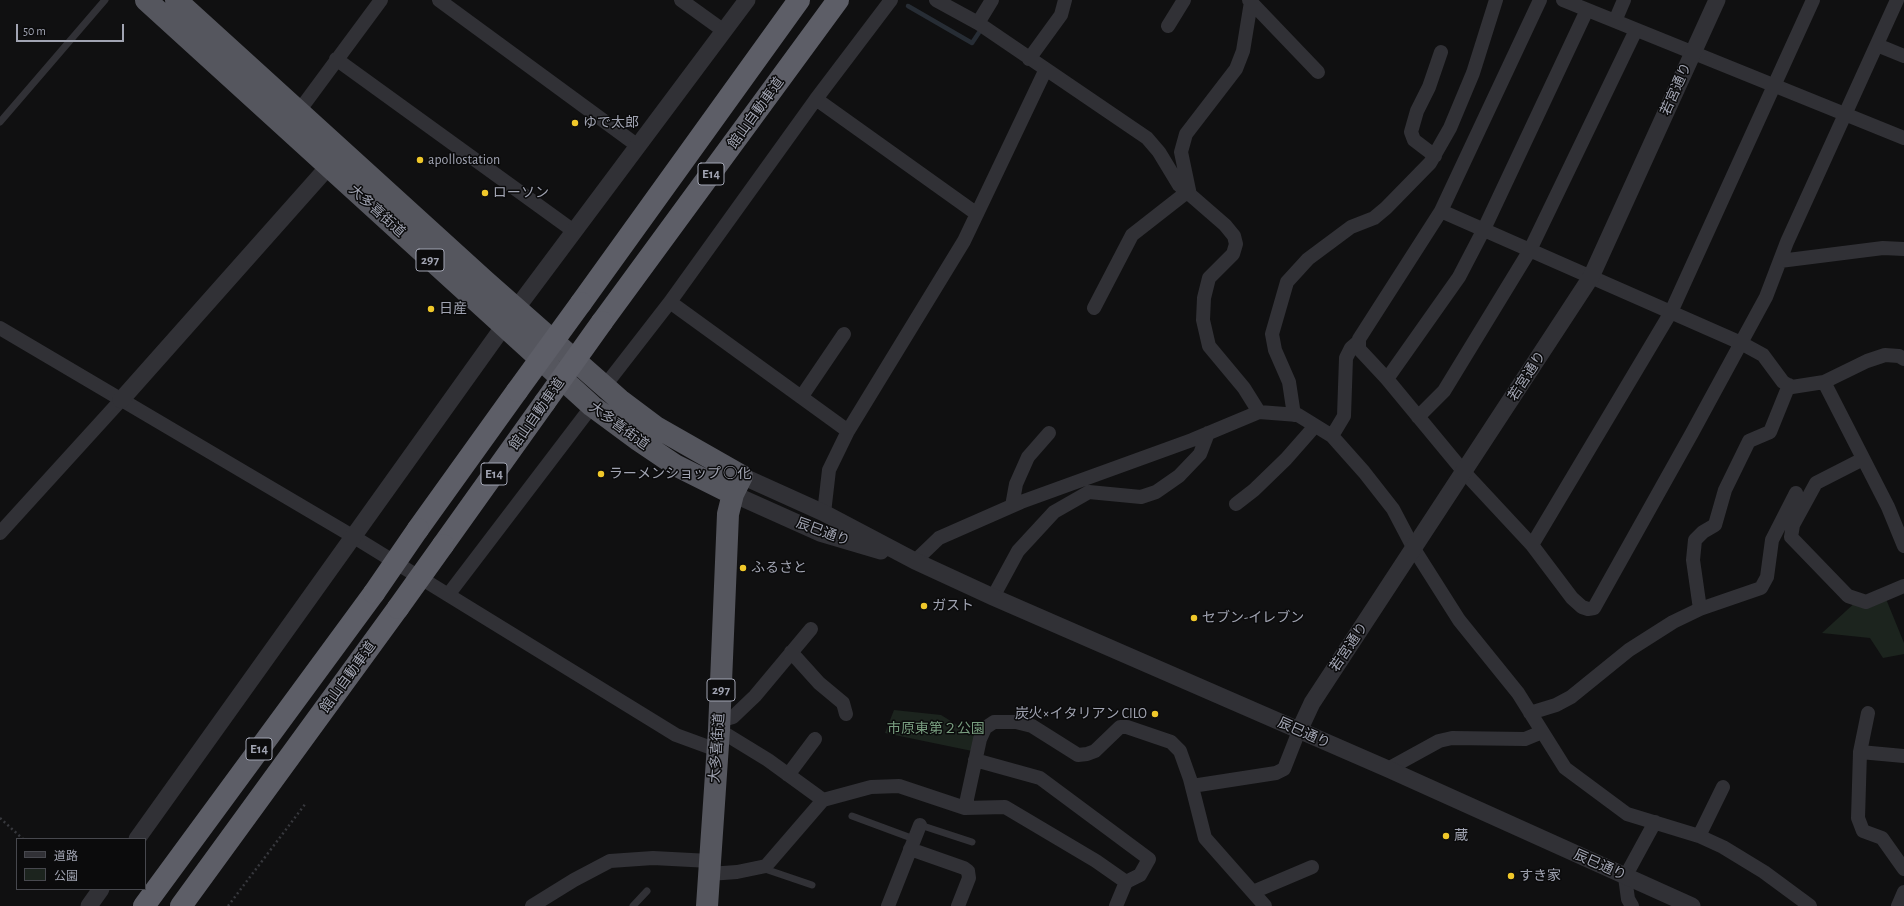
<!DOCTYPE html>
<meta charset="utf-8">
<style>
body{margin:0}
#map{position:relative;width:1904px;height:906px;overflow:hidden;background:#101011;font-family:"Alegreya Sans","Noto Sans JP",sans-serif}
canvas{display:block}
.legend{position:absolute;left:16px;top:838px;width:130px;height:52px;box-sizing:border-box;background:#0b0b0c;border:1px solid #47484e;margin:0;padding:5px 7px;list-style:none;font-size:12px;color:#a1a4b2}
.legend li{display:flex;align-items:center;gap:8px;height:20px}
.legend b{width:20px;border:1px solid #47484e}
.scale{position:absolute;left:16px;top:24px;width:108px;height:18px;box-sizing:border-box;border:2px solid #a1a4b2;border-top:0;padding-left:5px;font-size:12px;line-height:14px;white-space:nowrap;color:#a1a4b2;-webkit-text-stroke:3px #0b0b0c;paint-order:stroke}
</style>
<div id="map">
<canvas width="1904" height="906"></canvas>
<ul class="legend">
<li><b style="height:5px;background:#313136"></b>道路</li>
<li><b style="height:11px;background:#1c241e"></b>公園</li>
</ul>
<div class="scale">50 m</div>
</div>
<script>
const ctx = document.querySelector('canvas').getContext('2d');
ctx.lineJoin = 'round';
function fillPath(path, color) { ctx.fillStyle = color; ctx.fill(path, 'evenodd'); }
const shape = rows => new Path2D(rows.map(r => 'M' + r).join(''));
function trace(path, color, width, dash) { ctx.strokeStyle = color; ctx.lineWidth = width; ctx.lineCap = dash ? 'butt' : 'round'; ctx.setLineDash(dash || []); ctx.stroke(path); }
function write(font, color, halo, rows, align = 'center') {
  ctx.font = font + ' "Alegreya Sans","Noto Sans JP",sans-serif'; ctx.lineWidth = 3; ctx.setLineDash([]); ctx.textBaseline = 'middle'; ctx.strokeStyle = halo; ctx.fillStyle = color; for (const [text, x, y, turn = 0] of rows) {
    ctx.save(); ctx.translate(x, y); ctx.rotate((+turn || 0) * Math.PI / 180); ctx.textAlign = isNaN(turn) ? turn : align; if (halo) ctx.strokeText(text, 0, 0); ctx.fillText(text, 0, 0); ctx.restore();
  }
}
const green = shape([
 [1884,594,1904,643,1904,654,1883,658,1870,638,1822,633,1858,600],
 [894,710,941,715,980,739,977,752,885,733]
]);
const stream = shape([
 [908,6,972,43,982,28]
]);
const path = shape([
 [0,818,23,839],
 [228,906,306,803]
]);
const service = shape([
 [0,122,105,0],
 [852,816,914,839],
 [920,825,972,842],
 [762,868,812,885],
 [633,906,647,891]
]);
const minor = shape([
 [439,0,638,146],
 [681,0,724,31],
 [936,0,978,23,1147,138,1159,152,1179,185,1225,225,1234,236,1236,244,1233,254,1209,278,1204,298,1203,320,1209,346,1244,388,1259,412],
 [1249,0,1318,72],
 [1540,0,1441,211,1359,339,1359,349,1387,379,1464,472,1532,545,1572,598,1582,607,1588,609,1594,608,1692,433,1766,297,1787,242,1897,0],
 [1563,0,1904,138],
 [1615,21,1624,0],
 [978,23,992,0],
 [1168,26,1184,0],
 [1877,45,1904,56],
 [336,59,575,232],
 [1029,59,1061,15,1065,0],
 [816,99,977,214],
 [299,111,381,0],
 [1435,156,1414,140,1411,132,1417,111,1429,87,1441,52],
 [1190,195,1181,152,1186,134,1236,69,1243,51,1251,2],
 [1441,211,1741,343,1763,355,1783,382,1792,387,1824,382,1867,361,1885,355,1899,356,1904,359],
 [1780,261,1883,248,1904,249],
 [670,302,848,431],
 [1094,308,1132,235,1187,192],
 [0,328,354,537,676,735,717,750],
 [1387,379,1459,277,1484,229,1587,10],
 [1824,382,1888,507,1904,546],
 [604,387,670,302,816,99,891,0],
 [802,396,844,334],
 [1294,415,1289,382,1275,350,1272,334,1287,282,1308,259,1351,227,1374,218,1386,208,1430,163,1450,128,1473,73,1496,0],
 [1418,417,1444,391,1530,250,1636,30],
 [1332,436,1344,416,1346,358,1351,348,1359,341],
 [1863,459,1816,483,1793,525,1791,537,1848,596,1866,602,1904,586],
 [1236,504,1254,490,1286,459,1315,426],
 [1012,506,1016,484,1028,457,1049,433],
 [824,513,829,470,848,431,964,241,1045,71],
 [0,533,121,400],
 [1532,545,1671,312,1813,0],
 [915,561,939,538,1021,502,1192,440,1259,412,1298,415,1332,436,1364,472,1393,509,1414,549,1459,620,1518,693,1565,768,1627,814,1699,836,1723,847,1764,872,1810,906],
 [448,595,592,406],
 [993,597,1018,551,1054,512,1089,492,1141,497,1156,492,1179,476,1200,454,1208,433],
 [1700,609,1693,560,1695,540,1703,532,1715,525,1725,490,1749,441,1770,432,1789,385],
 [791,652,819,683,843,703,846,714],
 [1530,713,1556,705,1571,697,1629,650,1673,622,1700,609,1761,588,1767,577,1772,540,1796,493],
 [1868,713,1860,752,1858,818,1863,831,1882,838,1904,869],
 [719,721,733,717,755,696,811,629],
 [719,730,768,760,823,800,871,787,899,786,965,808,1005,807,1096,861,1126,882,1116,906],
 [1860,752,1904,756],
 [975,760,1040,778,1149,859,1140,875,1126,882],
 [1388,769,1439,741,1452,738,1525,739,1542,732],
 [788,775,815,739],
 [1192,786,1276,773,1284,769,1299,731],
 [965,808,980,739,985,728,994,722,1016,722,1032,726,1078,755,1087,754,1095,751,1120,727,1127,727,1171,742,1180,751,1190,779,1205,838,1265,906],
 [1699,836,1723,787],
 [910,849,964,868,968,871,969,878,958,906],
 [709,874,737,872,766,866,823,800],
 [1253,892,1312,867],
 [532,906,574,880,610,861,653,858,710,861],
 [888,906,920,825],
 [1632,906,1628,899,1625,877,1655,822],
 [1898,906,1904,892]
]);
const tertiary = shape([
 [121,400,328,167],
 [742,476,824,513,915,561,993,597,1388,769,1692,906],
 [733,494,820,533,881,551],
 [1299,731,1312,703,1591,277,1717,0],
 [137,839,516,309,747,0],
 [89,906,101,889]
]);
const trunk = shape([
 [146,0,592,406,638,440,675,465,733,494],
 [176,0,485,281,620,400,656,427,742,476,733,494,728,514,719,730,707,906]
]);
const motorway = shape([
 [581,303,799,0],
 [602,322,838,0],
 [418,529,517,391],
 [443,545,545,402],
 [144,906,374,593],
 [181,906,398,608]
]);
const motorwayBridge = shape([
 [517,391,581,303],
 [545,402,602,322],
 [374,593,418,529],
 [398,608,443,545]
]);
const markers = [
 [575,123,4,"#f0c82a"],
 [420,160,4,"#f0c82a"],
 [485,193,4,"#f0c82a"],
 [431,309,4,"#f0c82a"],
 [601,474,4,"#f0c82a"],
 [743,568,4,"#f0c82a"],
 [924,606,4,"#f0c82a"],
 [1194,618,4,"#f0c82a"],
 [1155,714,4,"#f0c82a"],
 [1446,836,4,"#f0c82a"],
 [1511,876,4,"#f0c82a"]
];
const shields = [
 [711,174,26],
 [430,260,28],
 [494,474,26],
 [721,690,28],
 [259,749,26]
];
const shieldNames = [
 ["E14",711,174],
 ["297",430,260],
 ["E14",494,474],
 ["297",721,690],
 ["E14",259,749]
];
const streetNames = [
 ["若宮通り",1676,89,-66],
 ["館山自動車道",756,113,-54],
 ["大多喜街道",377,211,42],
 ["若宮通り",1527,376,-57],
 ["館山自動車道",537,414,-55],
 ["大多喜街道",619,426,36],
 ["辰巳通り",823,532,20],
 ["若宮通り",1349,647,-56],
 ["館山自動車道",348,677,-54],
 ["辰巳通り",1304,733,24],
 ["大多喜街道",717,748,-86],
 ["辰巳通り",1600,865,24]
];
const poiNames = [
 ["ゆで太郎",583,123],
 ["apollostation",428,160],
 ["ローソン",493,193],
 ["日産",439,309],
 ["ラーメンショップ ◯化",609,474],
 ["ふるさと",751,568],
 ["ガスト",932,606],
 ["セブン-イレブン",1202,618],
 ["炭火×イタリアン CILO",1147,714,"right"],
 ["蔵",1454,836],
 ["すき家",1519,876]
];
const parkNames = [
 ["市原東第２公園",936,729]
];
fillPath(green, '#1c241e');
trace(stream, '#272d35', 4.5);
trace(path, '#37383d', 2.5, [2, 3]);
trace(service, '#313136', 7);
trace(minor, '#313136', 14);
trace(tertiary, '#313136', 17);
trace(trunk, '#55565e', 22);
trace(motorway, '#5d5e67', 22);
trace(motorwayBridge, '#5d5e67', 22);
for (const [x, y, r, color] of markers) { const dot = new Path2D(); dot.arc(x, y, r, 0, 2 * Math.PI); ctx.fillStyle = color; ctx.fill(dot); trace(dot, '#0b0b0c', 1.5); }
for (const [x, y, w] of shields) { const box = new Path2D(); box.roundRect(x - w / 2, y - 11, w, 22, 3); ctx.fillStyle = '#0b0b0c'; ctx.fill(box); trace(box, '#a1a4b2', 1); }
write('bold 13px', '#a1a4b2', null, shieldNames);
write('14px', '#a1a4b2', '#0b0b0c', streetNames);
write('14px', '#a1a4b2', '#0b0b0c', poiNames, 'left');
write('14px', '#789d7f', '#0b0b0c', parkNames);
</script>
